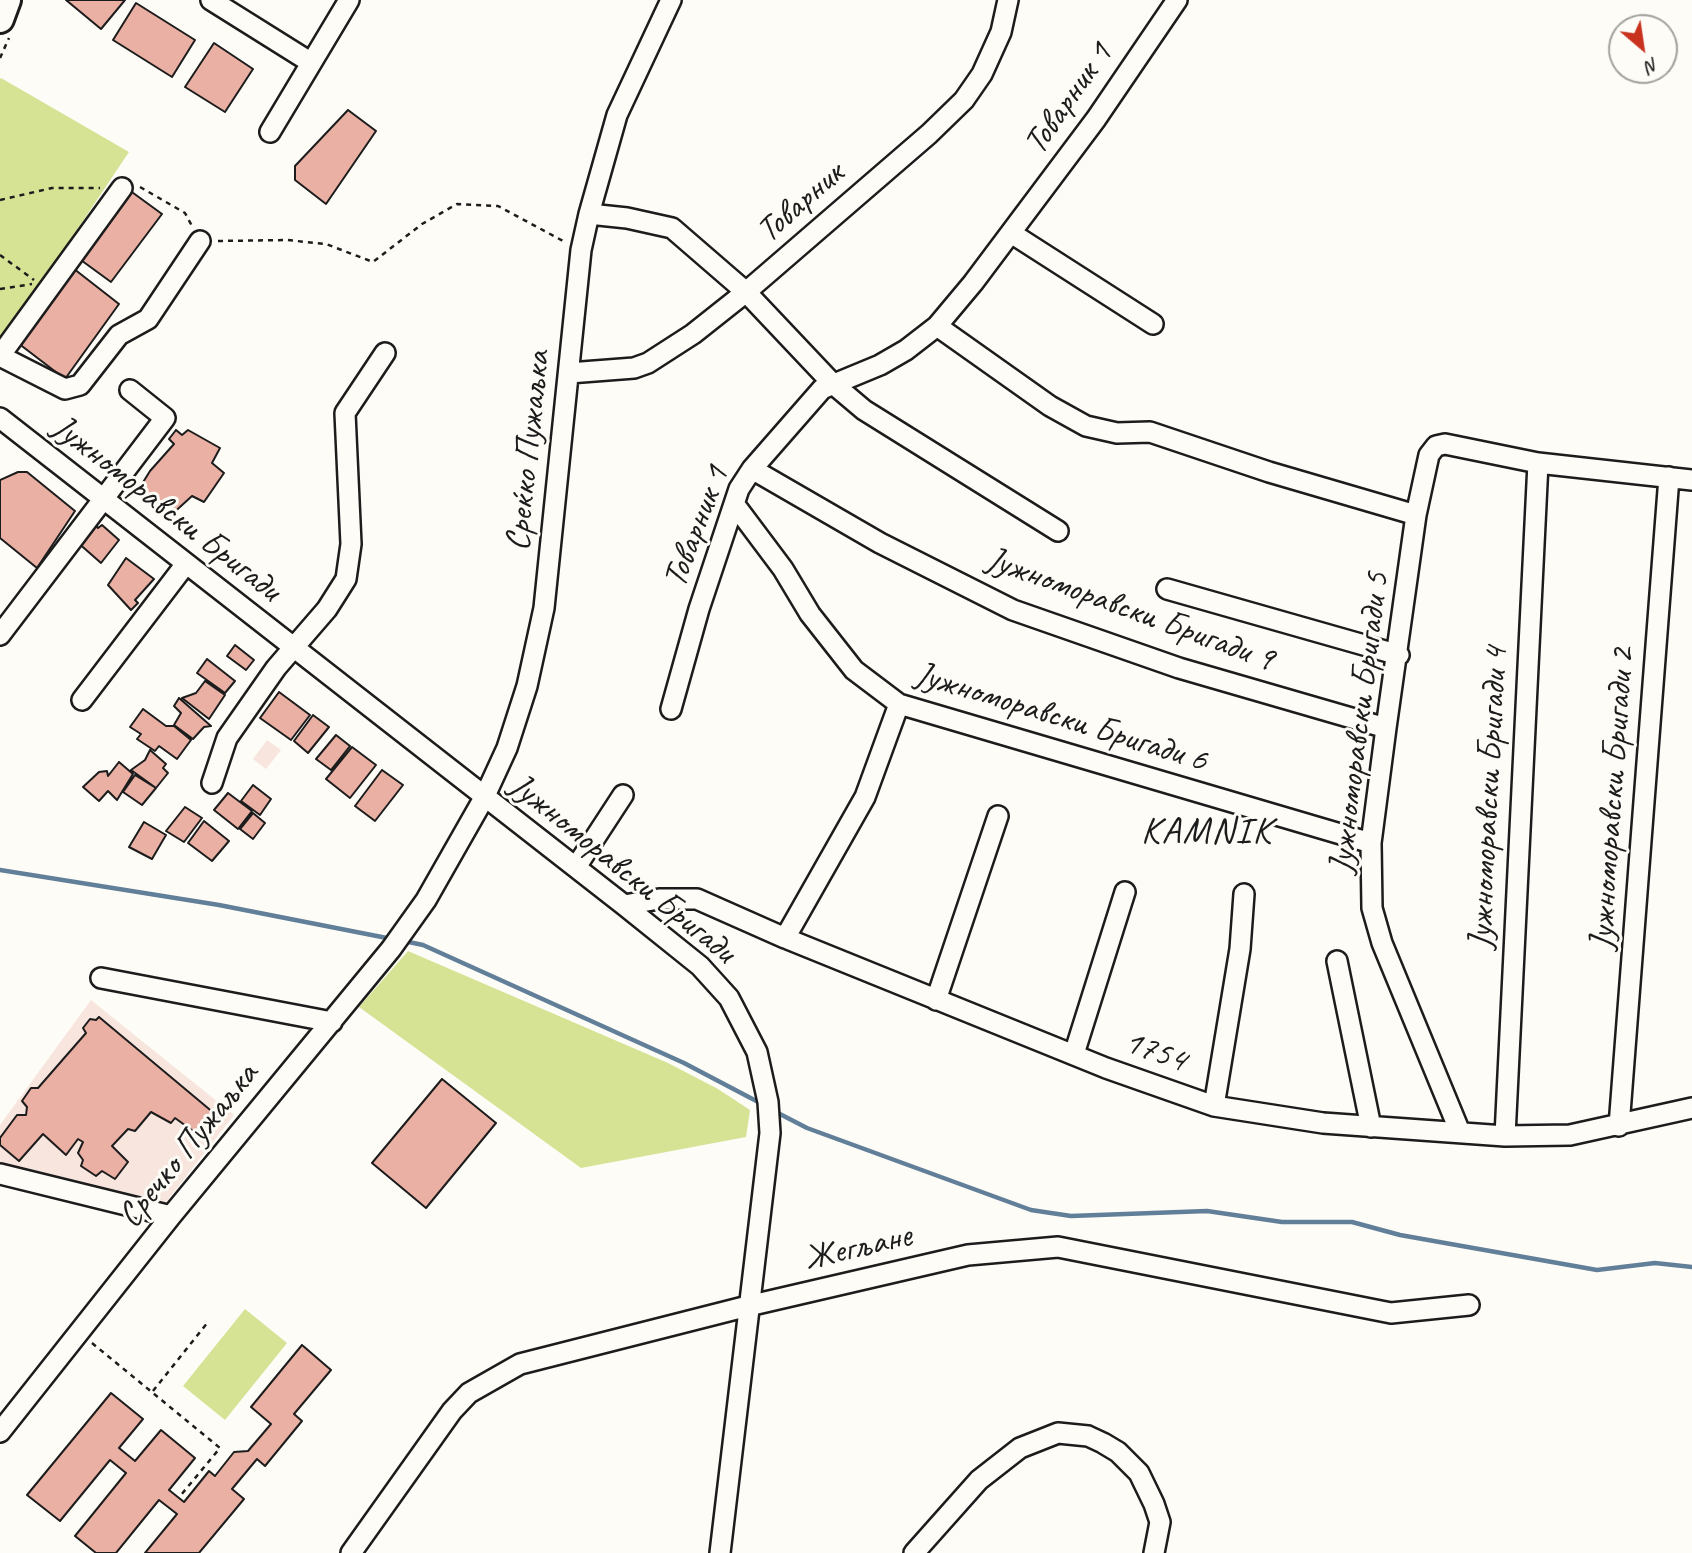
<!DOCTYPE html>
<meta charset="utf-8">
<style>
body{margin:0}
#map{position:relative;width:1692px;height:1553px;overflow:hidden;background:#fdfcf7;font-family:Caveat,sans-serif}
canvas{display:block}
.north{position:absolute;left:1608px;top:14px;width:70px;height:70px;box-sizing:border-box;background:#fdfcf7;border:2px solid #a3a29f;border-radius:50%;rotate:151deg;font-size:19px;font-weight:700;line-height:28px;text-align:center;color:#1c1c1c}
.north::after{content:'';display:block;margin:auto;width:24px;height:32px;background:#c8321e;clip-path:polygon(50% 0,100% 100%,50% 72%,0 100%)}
</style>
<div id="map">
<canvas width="1692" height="1553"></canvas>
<div class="north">N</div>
</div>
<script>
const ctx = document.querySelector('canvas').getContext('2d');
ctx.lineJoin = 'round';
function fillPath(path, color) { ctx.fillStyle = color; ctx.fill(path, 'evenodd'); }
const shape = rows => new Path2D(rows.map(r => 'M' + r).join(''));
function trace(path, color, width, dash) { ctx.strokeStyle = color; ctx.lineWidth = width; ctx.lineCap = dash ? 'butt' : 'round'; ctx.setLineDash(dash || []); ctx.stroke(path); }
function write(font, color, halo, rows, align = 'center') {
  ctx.font = font + ' Caveat,sans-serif'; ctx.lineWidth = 6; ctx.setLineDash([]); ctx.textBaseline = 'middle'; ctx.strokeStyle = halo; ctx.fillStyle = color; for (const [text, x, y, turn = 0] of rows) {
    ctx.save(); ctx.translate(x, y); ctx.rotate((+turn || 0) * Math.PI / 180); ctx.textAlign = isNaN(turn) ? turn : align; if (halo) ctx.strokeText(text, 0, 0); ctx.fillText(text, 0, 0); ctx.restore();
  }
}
const built = shape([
 [267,740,281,750,266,769,253,759],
 [91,1000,234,1115,166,1202,0,1163,0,1125]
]);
const green = shape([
 [1,78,129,152,0,345,0,79],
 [408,951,668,1063,718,1089,750,1110,746,1137,581,1168,359,1007],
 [245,1309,287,1343,225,1420,183,1386]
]);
const stream = shape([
 [0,870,219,905,392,939],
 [404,941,423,945,684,1063,762,1104],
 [776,1112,807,1128,1031,1210,1071,1216,1207,1211,1282,1222,1352,1222,1400,1235,1597,1270,1655,1263,1692,1267]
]);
const building = shape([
 [66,0,125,0,101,29,66,0],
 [136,3,195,40,172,77,113,40,136,3],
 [214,43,253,69,225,112,185,87,214,43],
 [348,110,376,131,326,204,295,180,295,166,348,110],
 [125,187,162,214,111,282,74,255,125,187],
 [69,265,119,304,65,379,14,340,69,265],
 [176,430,182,435,188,430,220,448,212,463,224,473,204,502,192,496,169,517,137,492,150,471,174,444,169,439,176,430],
 [18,472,27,472,75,511,37,568,0,538,0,480,18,472],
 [93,522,98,528,102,525,119,540,101,563,76,541,93,522],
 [126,558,154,579,135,600,138,603,131,610,108,585,126,558],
 [235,645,254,660,246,670,227,656,235,645],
 [207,659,235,681,225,693,197,673,207,659],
 [205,681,225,695,209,719,182,698,196,693,205,681],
 [279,692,310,715,291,740,260,718,279,692],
 [179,698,211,726,204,727,193,739,174,725,181,713,174,706,179,698],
 [143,709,166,726,174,726,191,740,177,759,159,746,155,751,137,739,141,734,130,727,143,709],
 [313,715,329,727,308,753,294,741,313,715],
 [336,735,350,746,331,770,316,759,336,735],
 [352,747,376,765,350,798,326,779,352,747],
 [150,750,166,764,163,768,168,773,156,788,131,770,145,760,150,750],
 [119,762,133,774,117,800,108,791,99,801,83,787,99,772,107,771,108,776,119,762],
 [382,770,403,785,375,821,355,806,382,770],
 [135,775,156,788,142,805,123,792,135,775],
 [253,785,271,799,260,815,241,801,253,785],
 [228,793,252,811,238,829,214,810,228,793],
 [185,807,202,818,184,842,166,831,185,807],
 [253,813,265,823,253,839,240,829,253,813],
 [204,821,229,841,212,861,188,843,204,821],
 [144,822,166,835,152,859,129,847,144,822],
 [99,1017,221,1119,204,1139,175,1118,171,1123,151,1112,135,1131,128,1129,112,1146,128,1162,115,1179,102,1171,96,1176,81,1166,83,1160,78,1153,83,1142,78,1139,66,1155,43,1134,19,1161,0,1145,0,1138,17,1115,26,1115,27,1107,22,1101,31,1088,38,1088,86,1033,83,1028,90,1019,96,1020,99,1017],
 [442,1079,496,1123,426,1208,372,1163,442,1079],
 [302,1345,331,1370,294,1414,302,1421,265,1466,257,1459,232,1489,244,1499,199,1553,145,1553,177,1514,159,1500,116,1553,96,1553,75,1536,126,1473,110,1460,60,1521,27,1495,111,1393,143,1419,119,1448,135,1461,161,1430,195,1458,169,1490,184,1502,209,1471,215,1476,234,1452,248,1451,271,1424,251,1407,302,1345]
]);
const path = shape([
 [0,58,9,38],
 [140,187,185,213,192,226],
 [0,200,52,188,100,188],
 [218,241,287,240,326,244,373,262,422,224,457,204,498,206,565,242],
 [0,255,34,280],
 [0,289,32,284],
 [92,1343,220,1448,181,1495],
 [153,1391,208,1322]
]);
const minor = shape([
 [211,0,310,62],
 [270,132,349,0],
 [589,214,627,218,672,228,746,292,832,383,864,410,1058,531],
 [1011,233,1153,324],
 [937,326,1050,406,1086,426,1117,433,1150,432,1269,472,1416,515],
 [0,356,65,389,80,385,119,335,148,319,200,241],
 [0,356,122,188],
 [569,373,634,368,648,363,693,334,746,292,929,134,964,100,982,74,1001,32,1008,0],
 [0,418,624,905,700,966,729,998,757,1052,768,1102,770,1133,720,1553],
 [752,469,880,543,1013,610,1179,668,1386,728],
 [735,505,783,569,810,614,854,670,899,704,1371,843],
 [1167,589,1399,655],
 [0,635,165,418,130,390],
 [82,700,185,565],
 [671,709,699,609,739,489,752,469,822,389,880,365,906,350,937,326,973,283,1096,119,1177,0],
 [212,783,227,738,276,668,327,609,346,579,351,544,345,413,385,353],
 [576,867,623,795],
 [624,905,659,899,697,899,785,938,1106,1068,1214,1106,1323,1123,1505,1136,1570,1135,1692,1108],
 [785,938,865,797,899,704],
 [1337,961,1371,1127],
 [101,978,332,1022],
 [936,1000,998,816],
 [1074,1054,1125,892],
 [1214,1106,1240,949,1244,894],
 [1619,1126,1669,477],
 [1460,1132,1382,943,1372,908,1371,843,1386,728,1416,515,1429,455,1436,446,1445,444,1538,463,1692,480],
 [1505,1136,1538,463],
 [0,1174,171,1216],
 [0,1432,171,1216,391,949,426,900,484,798,507,748,527,686,544,608,581,250,589,214,617,115,671,0],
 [351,1553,452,1411,469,1393,520,1364,748,1306,968,1255,1058,1247,1391,1313,1469,1305],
 [914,1553,979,1480,1020,1448,1058,1433,1088,1436,1103,1443,1118,1452,1139,1473,1154,1504,1160,1522,1154,1553]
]);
const major = shape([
 [0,19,7,0]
]);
const streetNames = [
 ["Товарник 1",1069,99,-55],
 ["Товарник",801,203,-41],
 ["Среќко Пужаљка",529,451,-84],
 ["Јужноморавски Бригади",166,509,38],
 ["Товарник 1",697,527,-69],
 ["Јужноморавски Бригади 9",1130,610,20],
 ["Јужноморавски Бригади 6",1061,718,17],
 ["Јужноморавски Бригади 5",1360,723,-83],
 ["Јужноморавски Бригади 4",1489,798,-87],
 ["Јужноморавски Бригади 2",1613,799,-86],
 ["Јужноморавски Бригади",622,869,39],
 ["1754",1155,1052,20],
 ["Сречко Пужаљка",189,1146,-51],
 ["Жегљане",858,1248,-13]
];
const neighbourhoodNames = [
 ["KAMNIK",1207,832]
];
fillPath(built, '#f7e5de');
fillPath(green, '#d6e395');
trace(stream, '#627f99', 4.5);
fillPath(building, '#eab0a4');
trace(building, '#1c1c1c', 2);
trace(minor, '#1c1c1c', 24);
trace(major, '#1c1c1c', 32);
trace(path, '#1c1c1c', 2.5, [5, 5]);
trace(minor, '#fdfcf7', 19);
trace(major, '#fdfcf7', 26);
write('35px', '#1c1c1c', '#fdfcf7', streetNames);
ctx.letterSpacing = '2px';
write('37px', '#1c1c1c', '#fdfcf7', neighbourhoodNames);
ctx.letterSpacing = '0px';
</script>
